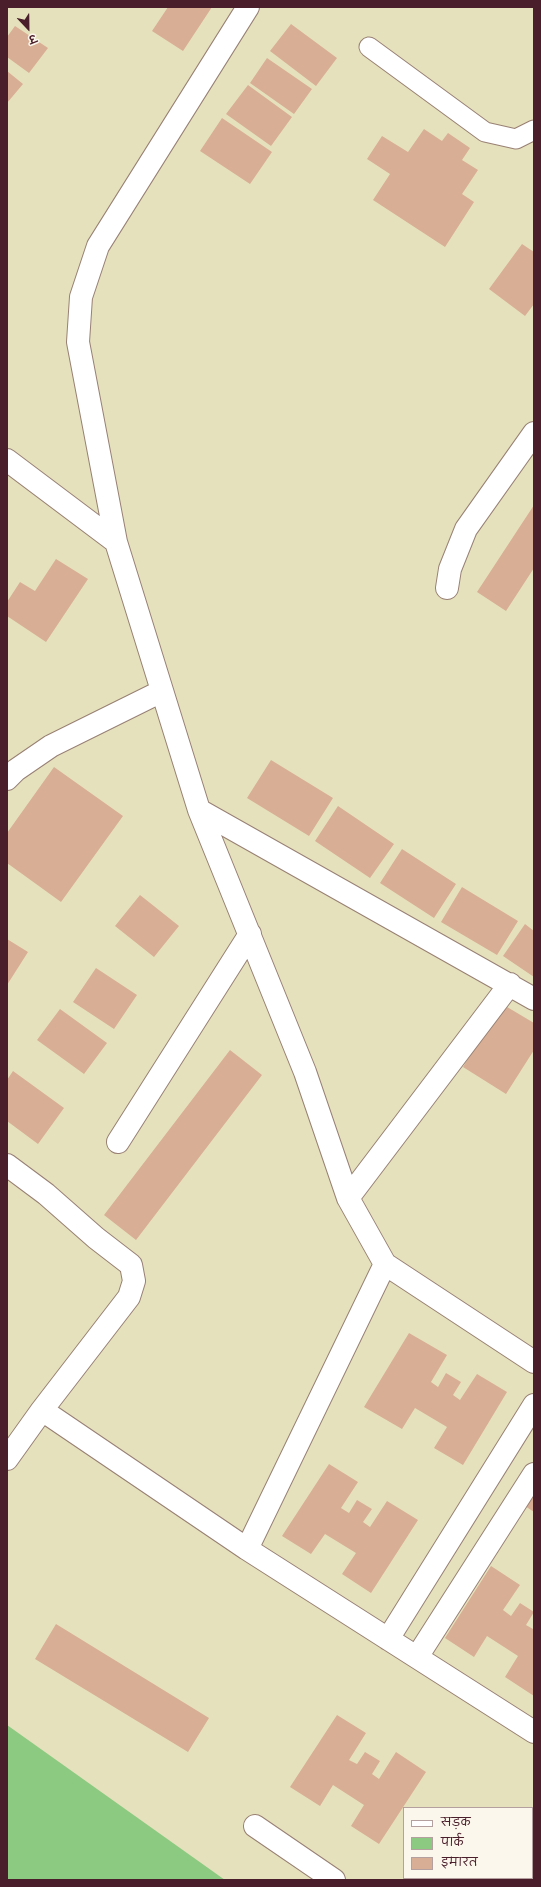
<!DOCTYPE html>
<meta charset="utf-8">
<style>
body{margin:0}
#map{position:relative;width:541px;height:1887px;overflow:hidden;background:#e6e1bd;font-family:Mali,"Playpen Sans Deva",sans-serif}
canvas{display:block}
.frame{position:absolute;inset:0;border:8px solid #4a1f2b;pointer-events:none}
.legend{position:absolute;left:403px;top:1807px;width:130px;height:72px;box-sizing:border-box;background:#fbf7ec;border:1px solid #b4a19f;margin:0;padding:5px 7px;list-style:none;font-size:12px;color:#4a1f2b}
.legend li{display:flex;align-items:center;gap:8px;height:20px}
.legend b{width:20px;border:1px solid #b4a19f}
.north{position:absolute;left:8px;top:8px;width:40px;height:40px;-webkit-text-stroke:3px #fbf7ec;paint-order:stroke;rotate:158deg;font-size:11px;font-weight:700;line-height:16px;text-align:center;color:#4a1f2b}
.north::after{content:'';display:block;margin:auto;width:14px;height:18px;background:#4a1f2b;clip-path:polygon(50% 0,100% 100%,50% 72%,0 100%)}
</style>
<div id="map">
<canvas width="541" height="1887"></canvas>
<div class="frame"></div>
<ul class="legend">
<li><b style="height:5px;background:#fff"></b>सड़क</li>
<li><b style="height:11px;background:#8cca81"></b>पार्क</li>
<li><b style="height:11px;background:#d8ae94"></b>इमारत</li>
</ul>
<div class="north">उ</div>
</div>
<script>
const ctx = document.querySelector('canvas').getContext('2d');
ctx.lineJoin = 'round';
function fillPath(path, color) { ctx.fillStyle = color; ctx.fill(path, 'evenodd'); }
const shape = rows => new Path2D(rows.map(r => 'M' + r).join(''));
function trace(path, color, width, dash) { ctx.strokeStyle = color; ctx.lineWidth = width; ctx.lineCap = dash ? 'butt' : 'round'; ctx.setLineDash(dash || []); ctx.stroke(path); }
const green = shape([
 [7,1725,225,1880,7,1880]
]);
const building = shape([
 [168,7,212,7,183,51,152,31],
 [291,24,337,58,316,86,270,51],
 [15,26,48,48,29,73,7,57,7,37],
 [267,58,312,89,294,114,250,83],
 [7,71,23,84,7,103],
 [248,85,292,117,271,146,226,114],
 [222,118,272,152,250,184,200,151],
 [424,129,442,141,448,133,470,148,462,160,478,170,462,194,474,202,445,247,373,200,390,174,367,159,382,136,408,152],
 [522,244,534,252,534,304,525,316,489,289],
 [534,505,534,568,506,611,477,592],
 [56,559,88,579,46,642,7,616,7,602,20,582,35,591],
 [271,760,333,798,309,836,247,798],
 [54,767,123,816,61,902,7,863,7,833],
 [338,806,394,844,370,878,315,841],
 [402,849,456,884,434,918,380,883],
 [462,887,518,921,497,955,441,922],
 [140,895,179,926,154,957,115,926],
 [525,924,534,931,534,977,503,956],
 [7,939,28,952,7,985],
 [96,968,137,995,114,1029,73,1002],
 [502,1004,534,1023,534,1050,506,1094,463,1067],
 [60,1009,107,1043,84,1074,37,1040],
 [230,1050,262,1075,136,1240,104,1215],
 [13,1071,64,1108,38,1144,7,1121,7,1080],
 [409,1333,447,1355,431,1382,438,1387,446,1373,461,1382,453,1395,460,1400,477,1374,507,1392,463,1465,434,1448,447,1427,415,1408,402,1429,364,1407],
 [329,1464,358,1482,341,1508,349,1513,357,1500,372,1509,363,1522,370,1527,387,1501,418,1520,371,1593,342,1574,356,1553,325,1534,311,1554,282,1536],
 [534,1486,534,1512,522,1504],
 [491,1566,520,1585,503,1610,511,1616,520,1603,534,1612,526,1625,533,1629,534,1628,534,1696,505,1677,518,1656,487,1636,474,1657,445,1638],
 [56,1624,209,1718,188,1752,35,1659],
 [337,1715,366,1733,349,1760,357,1764,365,1752,380,1761,372,1774,379,1779,396,1752,426,1772,379,1844,351,1826,364,1805,333,1785,320,1806,290,1787],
 [532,1837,534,1838,534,1851,532,1854],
 [534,1869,534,1880,475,1880,476,1878,532,1878,532,1872]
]);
const service = shape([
 [369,47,485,132,516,139,534,130]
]);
const minor = shape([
 [248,7,98,246,81,297,78,342,116,542,199,810,305,1072,348,1198,385,1264,534,1362],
 [7,460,116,542],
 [447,588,450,569,466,529,534,433],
 [7,779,16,770,51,746,162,691],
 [199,810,534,999],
 [118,1142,250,934],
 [7,1165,46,1194,96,1238,131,1265,134,1281,129,1297,42,1410,7,1459],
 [348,1198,510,984],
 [42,1410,247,1549,534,1732],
 [247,1549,385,1264],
 [388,1639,534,1405],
 [417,1657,534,1474],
 [255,1826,334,1880]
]);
fillPath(green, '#8cca81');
fillPath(building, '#d8ae94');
trace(service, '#988074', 21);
trace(minor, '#988074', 24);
trace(service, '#fff', 19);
trace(minor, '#fff', 22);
</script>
